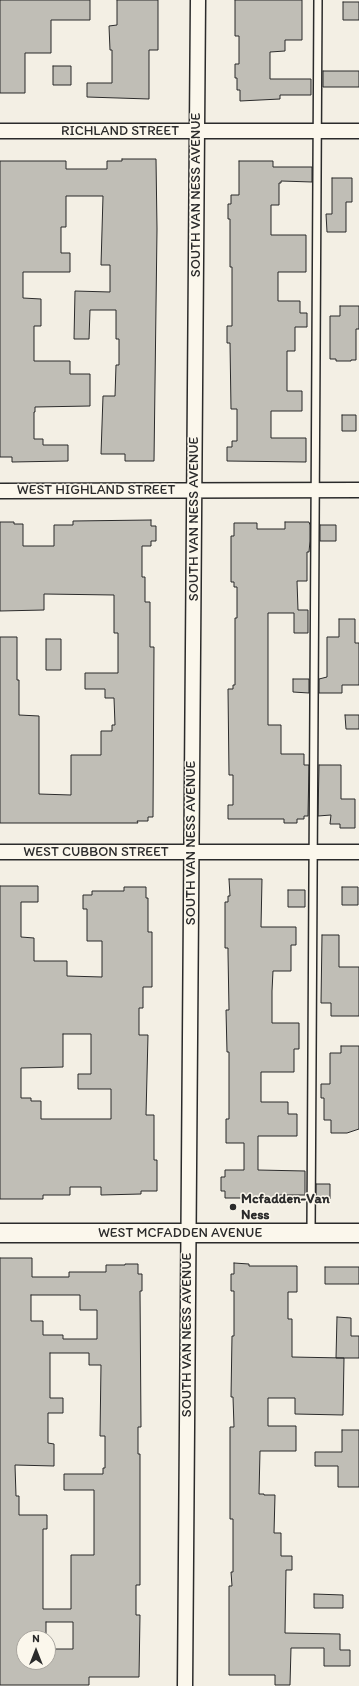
<!DOCTYPE html>
<style>
body{margin:0}
#map{position:relative;width:359px;height:1686px;overflow:hidden;background:#f3efe4;font-family:Itim,sans-serif}
canvas{display:block}
.north{position:absolute;left:16px;top:1630px;width:40px;height:40px;box-sizing:border-box;background:#fbf7ec;border:1px solid #a8a59f;border-radius:50%;rotate:0deg;font-size:11px;font-weight:700;line-height:16px;text-align:center;color:#2b2b2b}
.north::after{content:'';display:block;margin:auto;width:14px;height:18px;background:#2b2b2b;clip-path:polygon(50% 0,100% 100%,50% 72%,0 100%)}
</style>
<div id="map">
<canvas width="359" height="1686"></canvas>
<div class="north">N</div>
</div>
<script>
const ctx = document.querySelector('canvas').getContext('2d');
ctx.lineJoin = 'round';
function fillPath(path, color) { ctx.fillStyle = color; ctx.fill(path, 'evenodd'); }
const shape = rows => new Path2D(rows.map(r => 'M' + r).join(''));
function trace(path, color, width, dash) { ctx.strokeStyle = color; ctx.lineWidth = width; ctx.lineCap = dash ? 'butt' : 'round'; ctx.setLineDash(dash || []); ctx.stroke(path); }
function write(font, color, halo, rows, align = 'center') {
  ctx.font = font + ' Itim,sans-serif'; ctx.lineWidth = 3; ctx.setLineDash([]); ctx.textBaseline = 'middle'; ctx.strokeStyle = halo; ctx.fillStyle = color; for (const [text, x, y, turn = 0] of rows) {
    ctx.save(); ctx.translate(x, y); ctx.rotate((+turn || 0) * Math.PI / 180); ctx.textAlign = isNaN(turn) ? turn : align; if (halo) ctx.strokeText(text, 0, 0); ctx.fillText(text, 0, 0); ctx.restore();
  }
}
const building = shape([
 [0,0,90,0,90,20,51,20,51,53,25,53,25,93,0,93,0,0],
 [117,0,158,0,158,50,149,50,149,99,87,97,87,83,112,83,112,50,110,50,109,26,117,25,117,0],
 [235,0,302,0,302,40,285,40,285,51,270,52,270,79,311,79,311,95,280,95,280,99,240,101,240,90,237,90,237,78,235,78,235,64,239,64,239,36,235,36,235,0],
 [343,2,359,2,359,20,343,20,343,2],
 [53,66,71,66,71,85,53,85,53,66],
 [323,71,359,71,359,87,323,87,323,71],
 [122,159,156,159,157,229,154,461,125,461,125,454,101,454,103,396,115,396,116,365,119,365,119,339,116,339,116,310,90,310,89,339,74,339,75,291,110,292,110,265,101,265,103,196,66,196,66,227,61,227,61,253,70,253,70,272,23,272,23,298,41,299,41,326,34,326,34,361,70,361,70,374,90,374,90,406,35,407,35,412,34,412,34,439,43,439,43,445,68,445,68,461,12,462,12,457,0,457,0,161,66,161,66,169,107,169,107,161,122,161,122,159],
 [239,161,273,161,273,167,312,167,312,182,281,181,281,183,279,183,279,205,271,205,271,235,306,235,306,272,278,272,278,301,300,301,300,313,307,313,307,327,295,327,295,351,287,351,287,391,302,391,302,411,271,411,271,438,306,438,306,462,227,461,227,447,232,447,232,441,237,441,237,409,231,409,230,343,227,343,227,326,232,326,232,267,230,267,230,219,228,219,228,204,231,204,231,195,239,195,239,161],
 [332,178,352,178,352,202,346,202,346,232,327,232,326,214,332,214,332,178],
 [340,306,359,306,359,329,356,329,356,360,351,360,351,361,336,361,336,359,330,359,330,316,340,316,340,306],
 [342,415,356,415,356,431,342,431,342,415],
 [151,520,151,526,156,526,156,541,151,541,151,546,142,546,142,577,145,577,145,602,150,602,150,647,154,647,153,817,148,817,148,821,137,821,138,823,0,823,0,637,17,637,17,680,19,680,19,715,39,716,39,794,71,795,71,755,101,755,101,731,112,731,112,725,115,725,114,698,105,698,105,689,85,689,85,673,118,673,118,633,114,633,114,595,44,594,44,610,0,611,0,522,14,522,14,524,23,524,23,546,54,546,54,525,73,525,73,521,151,520],
 [285,522,309,522,310,525,310,541,309,552,307,552,307,581,297,581,298,610,308,610,308,633,294,633,294,613,268,613,268,725,281,725,281,754,304,754,304,765,309,765,308,816,304,816,304,819,297,819,297,823,284,823,284,819,228,819,228,805,233,805,233,775,229,775,228,689,233,689,233,685,235,685,235,618,237,618,237,587,234,587,234,582,231,582,231,536,234,536,234,523,257,523,257,529,285,529,285,522],
 [320,525,336,525,336,541,320,541,320,525],
 [339,619,355,619,355,643,359,643,359,685,342,685,342,693,319,693,319,679,327,677,327,637,339,637,339,619],
 [46,639,61,639,61,670,46,670,46,639],
 [293,679,309,679,309,693,293,692,293,679],
 [345,715,359,715,359,729,346,729,345,715],
 [319,765,341,765,341,799,355,799,355,828,340,828,340,824,330,824,331,815,318,816,319,765],
 [229,879,262,879,261,927,296,927,296,945,291,945,291,971,273,971,272,991,272,1023,299,1023,299,1049,294,1049,294,1072,261,1072,261,1102,288,1102,288,1114,297,1114,297,1136,258,1136,258,1170,305,1171,305,1195,275,1195,275,1200,260,1200,260,1198,225,1198,225,1191,221,1191,221,1177,225,1177,225,1170,244,1170,244,1143,226,1143,226,1119,229,1119,229,1052,227,1052,226,1010,229,1010,228,953,228,948,225,948,225,902,228,902,228,896,230,896,229,879],
 [0,886,38,886,38,902,21,902,21,937,34,938,34,961,67,961,67,976,102,977,102,941,87,941,87,909,83,909,83,895,92,895,92,891,124,891,124,887,146,887,146,898,148,898,148,932,152,932,152,987,143,987,143,1008,139,1008,139,1035,148,1035,146,1115,154,1115,154,1160,157,1160,157,1191,141,1191,141,1194,101,1195,101,1187,70,1187,70,1195,43,1195,43,1199,0,1199,0,886],
 [63,1034,91,1034,91,1074,78,1074,78,1089,111,1089,111,1119,41,1119,41,1101,31,1101,31,1098,21,1098,21,1068,63,1067,63,1034],
 [342,887,358,887,358,905,342,905,342,887],
 [288,890,305,890,305,907,288,907,288,890],
 [322,935,339,935,339,967,359,967,359,1016,331,1016,331,1003,321,1003,322,935],
 [341,1046,359,1046,359,1129,347,1133,331,1133,331,1120,324,1120,324,1098,321,1098,321,1084,330,1084,330,1053,341,1053,341,1046],
 [316,1184,330,1184,330,1199,316,1199,316,1184],
 [0,1258,32,1258,32,1277,69,1277,69,1272,106,1272,106,1265,125,1265,125,1264,138,1264,138,1274,142,1274,142,1291,140,1291,141,1427,138,1427,138,1454,140,1454,140,1585,136,1585,136,1615,140,1615,139,1677,89,1677,89,1685,0,1685,0,1258],
 [31,1295,80,1295,80,1310,97,1310,97,1339,63,1339,63,1335,43,1335,43,1321,31,1321,31,1295],
 [50,1353,89,1353,89,1365,101,1365,100,1436,105,1436,105,1468,103,1468,103,1474,64,1474,64,1490,94,1490,94,1555,71,1555,71,1609,43,1609,43,1529,47,1529,47,1515,19,1515,19,1496,16,1496,15,1465,54,1466,54,1444,48,1443,48,1413,63,1413,63,1398,50,1398,50,1353],
 [46,1622,73,1622,73,1649,48,1649,48,1662,24,1662,24,1638,46,1638,46,1622],
 [234,1263,249,1264,249,1266,297,1266,297,1292,288,1292,288,1319,292,1319,292,1357,344,1358,343,1415,295,1414,295,1398,268,1398,268,1426,296,1426,296,1451,260,1451,259,1494,264,1494,264,1495,275,1495,274,1533,281,1533,281,1556,292,1556,292,1570,286,1570,285,1633,340,1634,340,1650,350,1650,350,1666,324,1666,324,1648,291,1648,290,1685,275,1685,275,1675,229,1675,229,1586,232,1586,231,1572,233,1572,233,1519,230,1519,230,1427,234,1427,233,1397,231,1397,232,1336,234,1336,234,1291,231,1291,231,1274,234,1274,234,1263],
 [325,1267,359,1267,359,1284,325,1284,325,1267],
 [337,1317,351,1318,351,1336,359,1336,359,1358,336,1358,337,1317],
 [342,1430,359,1430,359,1487,338,1487,338,1466,315,1466,315,1452,342,1452,342,1430],
 [314,1594,343,1595,343,1608,314,1608,314,1594]
]);
const service = shape([
 [311,1233,318,0]
]);
const minor = shape([
 [0,131,359,131],
 [0,491,359,490],
 [0,852,359,852],
 [185,1686,198,0]
]);
const tertiary = shape([
 [0,1233,359,1233]
]);
const markers = [
 [233,1207,4,"#2b2b2b"]
];
const streetNames = [
 ["RICHLAND STREET",120,131],
 ["SOUTH VAN NESS AVENUE",196,195,-90],
 ["WEST HIGHLAND STREET",96,490],
 ["SOUTH VAN NESS AVENUE",194,519,-90],
 ["SOUTH VAN NESS AVENUE",191,843,-90],
 ["WEST CUBBON STREET",96,852],
 ["WEST MCFADDEN AVENUE",180,1233],
 ["SOUTH VAN NESS AVENUE",187,1335,-90]
];
const poiNames = [
 ["Mcfadden-Van",241,1199],
 ["Ness",241,1215]
];
fillPath(building, '#c0beb6');
trace(building, '#2b2b2b', 1);
trace(service, '#2b2b2b', 10);
trace(minor, '#2b2b2b', 17);
trace(tertiary, '#2b2b2b', 21);
trace(service, '#fbf7ec', 7);
trace(minor, '#fbf7ec', 14);
trace(tertiary, '#fbf7ec', 18);
for (const [x, y, r, color] of markers) { const dot = new Path2D(); dot.arc(x, y, r, 0, 2 * Math.PI); ctx.fillStyle = color; ctx.fill(dot); trace(dot, '#fbf7ec', 1.5); }
write('14px', '#2b2b2b', '#fbf7ec', streetNames);
write('bold 14px', '#2b2b2b', '#fbf7ec', poiNames, 'left');
</script>
